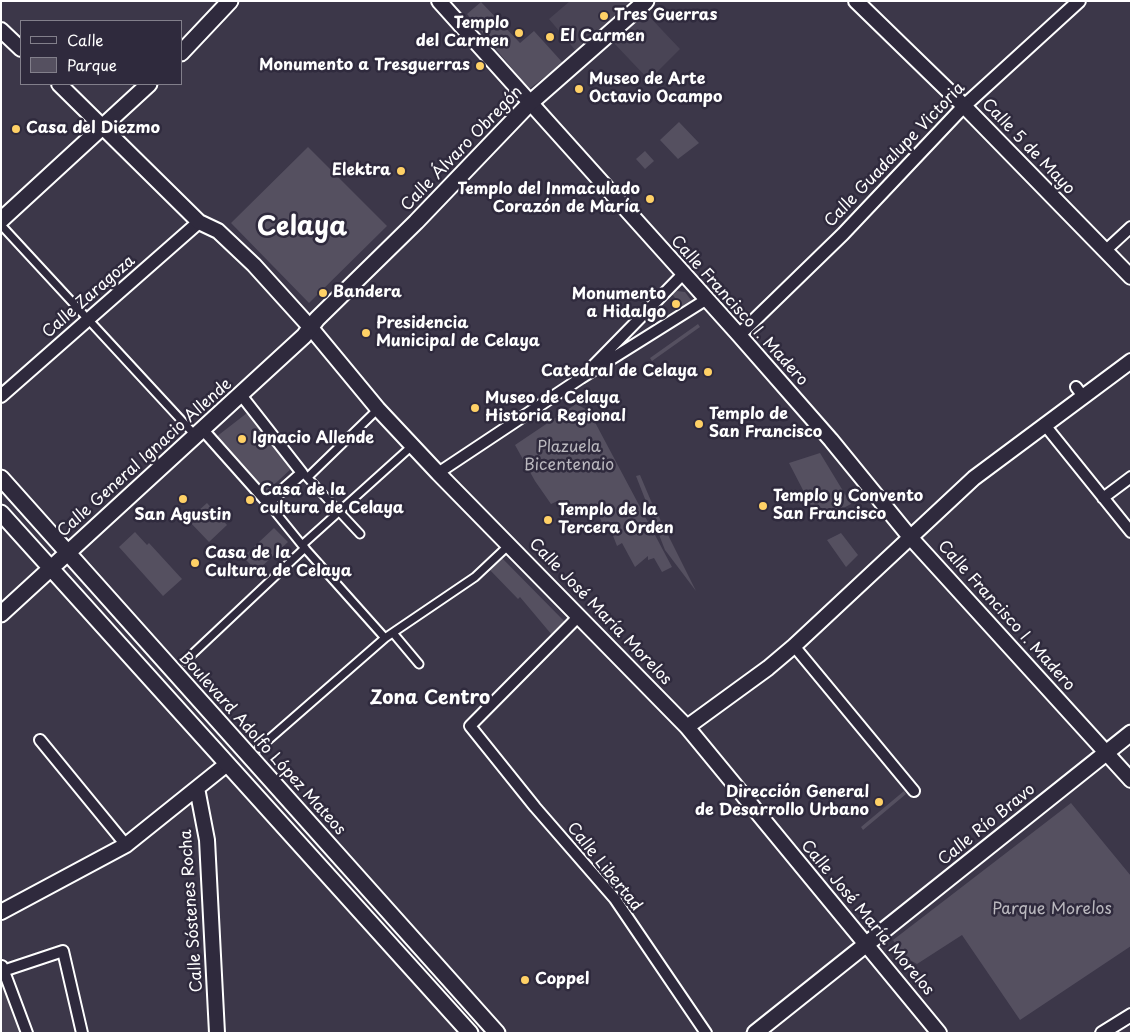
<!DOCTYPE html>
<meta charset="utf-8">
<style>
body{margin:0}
#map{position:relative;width:1132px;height:1034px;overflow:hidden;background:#3c3749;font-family:"Playpen Sans",sans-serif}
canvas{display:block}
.frame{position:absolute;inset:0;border:2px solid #fff;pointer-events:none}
.legend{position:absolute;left:20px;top:20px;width:162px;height:65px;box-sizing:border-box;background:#2f2a3d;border:1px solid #827f8b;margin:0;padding:6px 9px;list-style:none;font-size:15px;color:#fff}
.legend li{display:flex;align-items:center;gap:10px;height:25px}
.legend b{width:25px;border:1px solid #827f8b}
</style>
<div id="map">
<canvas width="1132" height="1034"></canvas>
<div class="frame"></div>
<ul class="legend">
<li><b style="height:6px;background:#2f2a3d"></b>Calle</li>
<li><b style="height:14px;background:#555060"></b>Parque</li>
</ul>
</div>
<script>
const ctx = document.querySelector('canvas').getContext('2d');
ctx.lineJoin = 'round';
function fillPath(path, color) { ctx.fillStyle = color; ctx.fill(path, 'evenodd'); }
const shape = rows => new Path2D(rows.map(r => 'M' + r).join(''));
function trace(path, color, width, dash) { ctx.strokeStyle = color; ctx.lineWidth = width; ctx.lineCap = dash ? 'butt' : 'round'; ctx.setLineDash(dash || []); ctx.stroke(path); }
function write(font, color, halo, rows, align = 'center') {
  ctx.font = font + ' "Playpen Sans",sans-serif'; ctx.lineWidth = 5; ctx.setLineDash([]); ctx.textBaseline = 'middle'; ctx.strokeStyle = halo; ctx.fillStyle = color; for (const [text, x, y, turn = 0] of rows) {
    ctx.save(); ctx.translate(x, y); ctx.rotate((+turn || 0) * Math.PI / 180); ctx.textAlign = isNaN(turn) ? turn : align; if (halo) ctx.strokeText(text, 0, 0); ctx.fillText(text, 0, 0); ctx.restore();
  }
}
const built = shape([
 [570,1,630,1,576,51,549,19],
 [644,11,680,49,649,80,611,40],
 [1,981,24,1033,1,1033]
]);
const green = shape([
 [481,2,520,43,534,31,563,63,529,89,467,14],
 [679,122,699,143,678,159,660,140],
 [308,147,387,226,309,303,231,223],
 [645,151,654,161,645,169,636,159],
 [677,291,685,292,691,300,685,311,672,294],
 [698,324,700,327,652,361,650,358],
 [576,404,589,411,672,567,662,572,654,558,648,560,648,556,635,567,622,543,617,546,610,528,605,528,594,507,571,514,560,500,551,504,535,481,515,445],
 [247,413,292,468,265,493,216,437],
 [820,453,851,504,819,521,789,463],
 [640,475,651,501,696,591,665,550,636,476],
 [207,503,227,525,209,542,188,520],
 [274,528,288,542,257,571,243,557],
 [135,532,147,545,149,543,182,579,163,596,119,547],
 [841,533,858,555,846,567,827,540],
 [500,556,565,622,552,635,520,597,518,599,488,568],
 [904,791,906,794,863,830,861,827],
 [1071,803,1131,876,1131,946,1020,1020,962,935,917,964,903,956,893,940]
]);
const pedestrian = shape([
 [1,225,195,435],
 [305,475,360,534],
 [308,477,378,409],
 [268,503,302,545,385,638],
 [302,545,413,445],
 [393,633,419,664],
 [185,661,305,548],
 [259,748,385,638,475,577,509,545]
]);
const minor = shape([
 [1105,251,1131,227],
 [593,366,683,274],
 [1076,387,1082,395],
 [1044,424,1131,532],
 [203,430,268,503,302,473,241,395],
 [438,473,581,378,707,299],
 [1103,498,1131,477],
 [578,617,470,726,535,807,615,899,706,1033],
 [794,646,914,791],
 [40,740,126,845],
 [2,966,27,1033],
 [3,971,63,951,82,1033]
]);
const tertiary = shape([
 [739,335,843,234,964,106,1079,1],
 [1,396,199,222],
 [1102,1033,1131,1015]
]);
const secondary = shape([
 [439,1,739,335,831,440,910,537,1131,780],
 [856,1,964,106,1131,277],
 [1,30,21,49],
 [59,84,199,222,218,231,254,265,311,328,378,409,438,473,687,727,939,1033],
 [687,727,768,668,794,646,974,478,1131,361],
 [197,788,207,840,217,1033],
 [1,912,126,845,227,764]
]);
const primary = shape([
 [181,53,230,1],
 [1,220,149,84],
 [1,478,497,1033],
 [1,513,470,1033],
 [1,614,304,336,317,319,416,222,530,103,646,1],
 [755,1033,1131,733]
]);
const markers = [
 [604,16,5,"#ffd166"],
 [519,33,5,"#ffd166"],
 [550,37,5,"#ffd166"],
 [480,66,5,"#ffd166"],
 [579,89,5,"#ffd166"],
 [16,129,5,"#ffd166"],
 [401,171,5,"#ffd166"],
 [650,199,5,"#ffd166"],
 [323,293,5,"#ffd166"],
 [676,304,5,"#ffd166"],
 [366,333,5,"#ffd166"],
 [708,372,5,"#ffd166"],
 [475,408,5,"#ffd166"],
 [699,424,5,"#ffd166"],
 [242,439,5,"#ffd166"],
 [183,499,5,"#ffd166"],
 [250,500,5,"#ffd166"],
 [763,506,5,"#ffd166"],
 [548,520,5,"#ffd166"],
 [195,563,5,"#ffd166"],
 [879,802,5,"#ffd166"],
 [525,980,5,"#ffd166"]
];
const poiNames = [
 ["Tres Guerras",614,16],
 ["Templo",509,24,"right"],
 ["del Carmen",509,42,"right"],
 ["El Carmen",560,37],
 ["Monumento a Tresguerras",470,66,"right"],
 ["Museo de Arte",589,80],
 ["Octavio Ocampo",589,98],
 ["Casa del Diezmo",26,129],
 ["Elektra",391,171,"right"],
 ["Templo del Inmaculado",640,190,"right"],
 ["Corazón de María",640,208,"right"],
 ["Bandera",333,293],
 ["Monumento",666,295,"right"],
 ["a Hidalgo",666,313,"right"],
 ["Presidencia",376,324],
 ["Municipal de Celaya",376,342],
 ["Catedral de Celaya",698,372,"right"],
 ["Museo de Celaya",485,399],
 ["Historia Regional",485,417],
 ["Templo de",709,415],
 ["San Francisco",709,433],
 ["Ignacio Allende",252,439],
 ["Casa de la",260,491],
 ["cultura de Celaya",260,509],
 ["Templo y Convento",773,497],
 ["San Francisco",773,515],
 ["Templo de la",558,511],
 ["Tercera Orden",558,529],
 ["San Agustin",183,516,"center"],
 ["Casa de la",205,554],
 ["Cultura de Celaya",205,572],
 ["Dirección General",869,793,"right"],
 ["de Desarrollo Urbano",869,811,"right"],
 ["Coppel",535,980]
];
const streetNames = [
 ["Calle 5 de Mayo",1028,147,46],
 ["Calle Álvaro Obregón",462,149,-46],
 ["Calle Guadalupe Victoria",895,155,-46],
 ["Calle Zaragoza",89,297,-41],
 ["Calle Francisco I. Madero",739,311,48],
 ["Calle General Ignacio Allende",145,458,-42],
 ["Calle José María Morelos",600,612,46],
 ["Calle Francisco I. Madero",1006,616,48],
 ["Boulevard Adolfo López Mateos",262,744,48],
 ["Calle Río Bravo",987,825,-39],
 ["Calle Libertad",604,867,51],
 ["Calle Sóstenes Rocha",192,911,-94],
 ["Calle José María Morelos",867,918,50]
];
const parkNames = [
 ["Plazuela",569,448],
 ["Bicentenaio",569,466],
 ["Parque Morelos",1052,910]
];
const quarterNames = [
 ["Zona Centro",430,699]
];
const townNames = [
 ["Celaya",302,228]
];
fillPath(built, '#494455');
fillPath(green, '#555060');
trace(pedestrian, '#fff', 11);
trace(minor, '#fff', 14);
trace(tertiary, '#fff', 16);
trace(secondary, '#fff', 18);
trace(primary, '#fff', 19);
trace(pedestrian, '#2f2a3d', 7);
trace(minor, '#2f2a3d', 10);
trace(tertiary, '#2f2a3d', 12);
trace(secondary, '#2f2a3d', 14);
trace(primary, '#2f2a3d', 15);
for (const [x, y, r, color] of markers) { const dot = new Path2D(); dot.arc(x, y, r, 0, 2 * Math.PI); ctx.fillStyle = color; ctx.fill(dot); trace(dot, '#2f2a3d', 2); }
write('bold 16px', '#fff', '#2f2a3d', poiNames, 'left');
write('16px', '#fff', '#2f2a3d', streetNames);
write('16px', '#bbb9bf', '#2f2a3d', parkNames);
write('bold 19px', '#fff', '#2f2a3d', quarterNames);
write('bold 26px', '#fff', '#2f2a3d', townNames);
</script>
